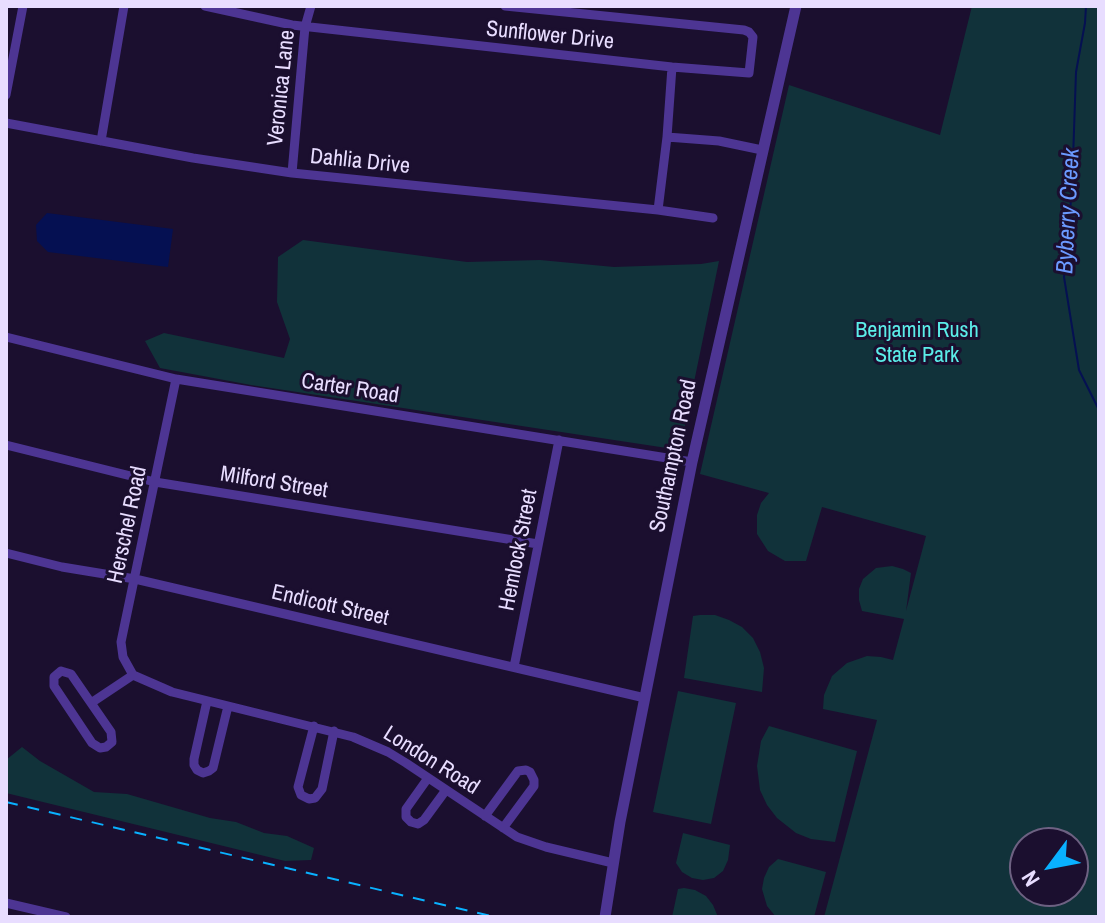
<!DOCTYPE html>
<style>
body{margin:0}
#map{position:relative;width:1105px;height:923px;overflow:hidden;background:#1b0f2f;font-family:"Archivo Narrow",sans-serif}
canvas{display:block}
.frame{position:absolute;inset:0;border:8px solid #e8ddff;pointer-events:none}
.north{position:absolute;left:1009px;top:827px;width:80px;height:80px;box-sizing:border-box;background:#1b0f2f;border:2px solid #6d6182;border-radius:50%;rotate:238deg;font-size:22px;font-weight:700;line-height:32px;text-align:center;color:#e8ddff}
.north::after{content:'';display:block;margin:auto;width:28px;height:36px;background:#09b1ff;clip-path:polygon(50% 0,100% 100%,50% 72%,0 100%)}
</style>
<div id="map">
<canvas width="1105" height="923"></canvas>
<div class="frame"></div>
<div class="north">N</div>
</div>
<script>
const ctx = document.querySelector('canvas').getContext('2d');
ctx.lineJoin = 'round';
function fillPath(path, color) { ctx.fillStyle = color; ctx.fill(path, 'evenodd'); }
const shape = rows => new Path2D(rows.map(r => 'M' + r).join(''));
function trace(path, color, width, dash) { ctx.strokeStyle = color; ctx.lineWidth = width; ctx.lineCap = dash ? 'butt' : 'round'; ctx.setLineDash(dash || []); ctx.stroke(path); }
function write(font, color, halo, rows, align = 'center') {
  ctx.font = font + ' "Archivo Narrow",sans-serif'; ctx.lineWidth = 6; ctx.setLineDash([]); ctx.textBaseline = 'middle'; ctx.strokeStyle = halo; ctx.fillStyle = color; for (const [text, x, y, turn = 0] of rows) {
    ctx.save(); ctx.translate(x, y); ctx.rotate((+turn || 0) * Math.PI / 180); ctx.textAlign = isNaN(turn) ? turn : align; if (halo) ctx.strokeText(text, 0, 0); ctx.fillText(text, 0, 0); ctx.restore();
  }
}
const green = shape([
 [972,6,1099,6,1099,917,824,917,877,720,823,709,824,695,832,676,847,663,867,656,881,657,893,660,904,619,862,611,859,600,859,589,863,579,876,568,892,566,903,569,911,573,906,611,926,536,822,507,806,561,785,561,768,551,757,534,757,515,761,503,769,493,700,474,789,85,940,135],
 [1025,843,1073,843,1073,891,1025,891],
 [303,240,467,262,540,260,614,267,701,264,719,261,680,450,251,385,160,368,145,341,164,333,284,358,290,339,277,302,278,257],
 [700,615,715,615,729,620,742,627,753,638,760,652,764,668,762,692,684,678,693,616],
 [678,691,736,703,711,824,653,812],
 [769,726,857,751,835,842,811,839,796,833,777,818,767,805,760,790,757,766,761,741],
 [22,747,40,761,94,792,127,794,210,818,236,822,264,833,287,836,314,848,311,860,285,861,6,793,6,760],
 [683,833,730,845,728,860,723,871,714,878,703,880,692,878,682,872,676,863],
 [778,859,826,872,814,917,776,917,767,906,762,889,764,878,769,867],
 [684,888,695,890,706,896,713,905,718,917,672,917,678,889]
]);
const water = shape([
 [47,213,173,229,168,267,48,252,37,241,36,225]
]);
const stream = shape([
 [1086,6,1085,23,1076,72,1072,189,1064,277,1079,370,1099,410]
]);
const minor = shape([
 [205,6,292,25,672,67,749,73,753,37,749,32,744,30,505,6],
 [6,95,23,6],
 [6,123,193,158,292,173,658,210,713,218],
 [667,137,719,141,762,150],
 [101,141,124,6],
 [292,173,302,60,305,27,311,6],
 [658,210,667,137,672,67],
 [6,337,176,379,692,462],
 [6,445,155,482,538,544],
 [6,553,62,567,135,579,645,698],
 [514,667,559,440],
 [61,671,71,674,111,732,112,742,106,747,100,748,92,743,54,686,54,677,61,671],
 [133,675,172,692,353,737,388,752,406,763,517,837,546,847,613,863],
 [133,675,123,657,121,642,176,379],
 [207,701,194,759,194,765,197,770,203,773,209,771,213,768,228,706],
 [91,703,133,675],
 [314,726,298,787,301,795,309,799,315,798,322,789,334,731],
 [428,778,406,809,406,817,411,822,418,824,424,820,446,790],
 [485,816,518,771,526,770,530,772,534,780,534,786,503,828],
 [6,903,66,917]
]);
const tertiary = shape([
 [605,917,620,822,692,462,796,6]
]);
const rail = shape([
 [6,802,495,917]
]);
const streetNames = [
 ["Sunflower Drive",550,36,6],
 ["Veronica Lane",282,88,-84],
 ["Dahlia Drive",360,162,6],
 ["Carter Road",350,389,9],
 ["Southampton Road",674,456,-78],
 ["Milford Street",274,483,9],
 ["Herschel Road",128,525,-78],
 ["Hemlock Street",519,550,-79],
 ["Endicott Street",330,606,13],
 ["London Road",431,761,32]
];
const parkNames = [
 ["Benjamin Rush",917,331],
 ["State Park",917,356]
];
const waterNames = [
 ["Byberry Creek",1069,211,-87]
];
fillPath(green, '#11323a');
fillPath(water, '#051052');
trace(stream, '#051052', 2);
trace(minor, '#4d3593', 9);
trace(tertiary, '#4d3593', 11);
trace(rail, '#09b1ff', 2, [12, 10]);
write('22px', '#e8ddff', '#1b0f2f', streetNames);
write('22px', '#5bede9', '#1b0f2f', parkNames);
write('italic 24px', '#6b9aff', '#1b0f2f', waterNames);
</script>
